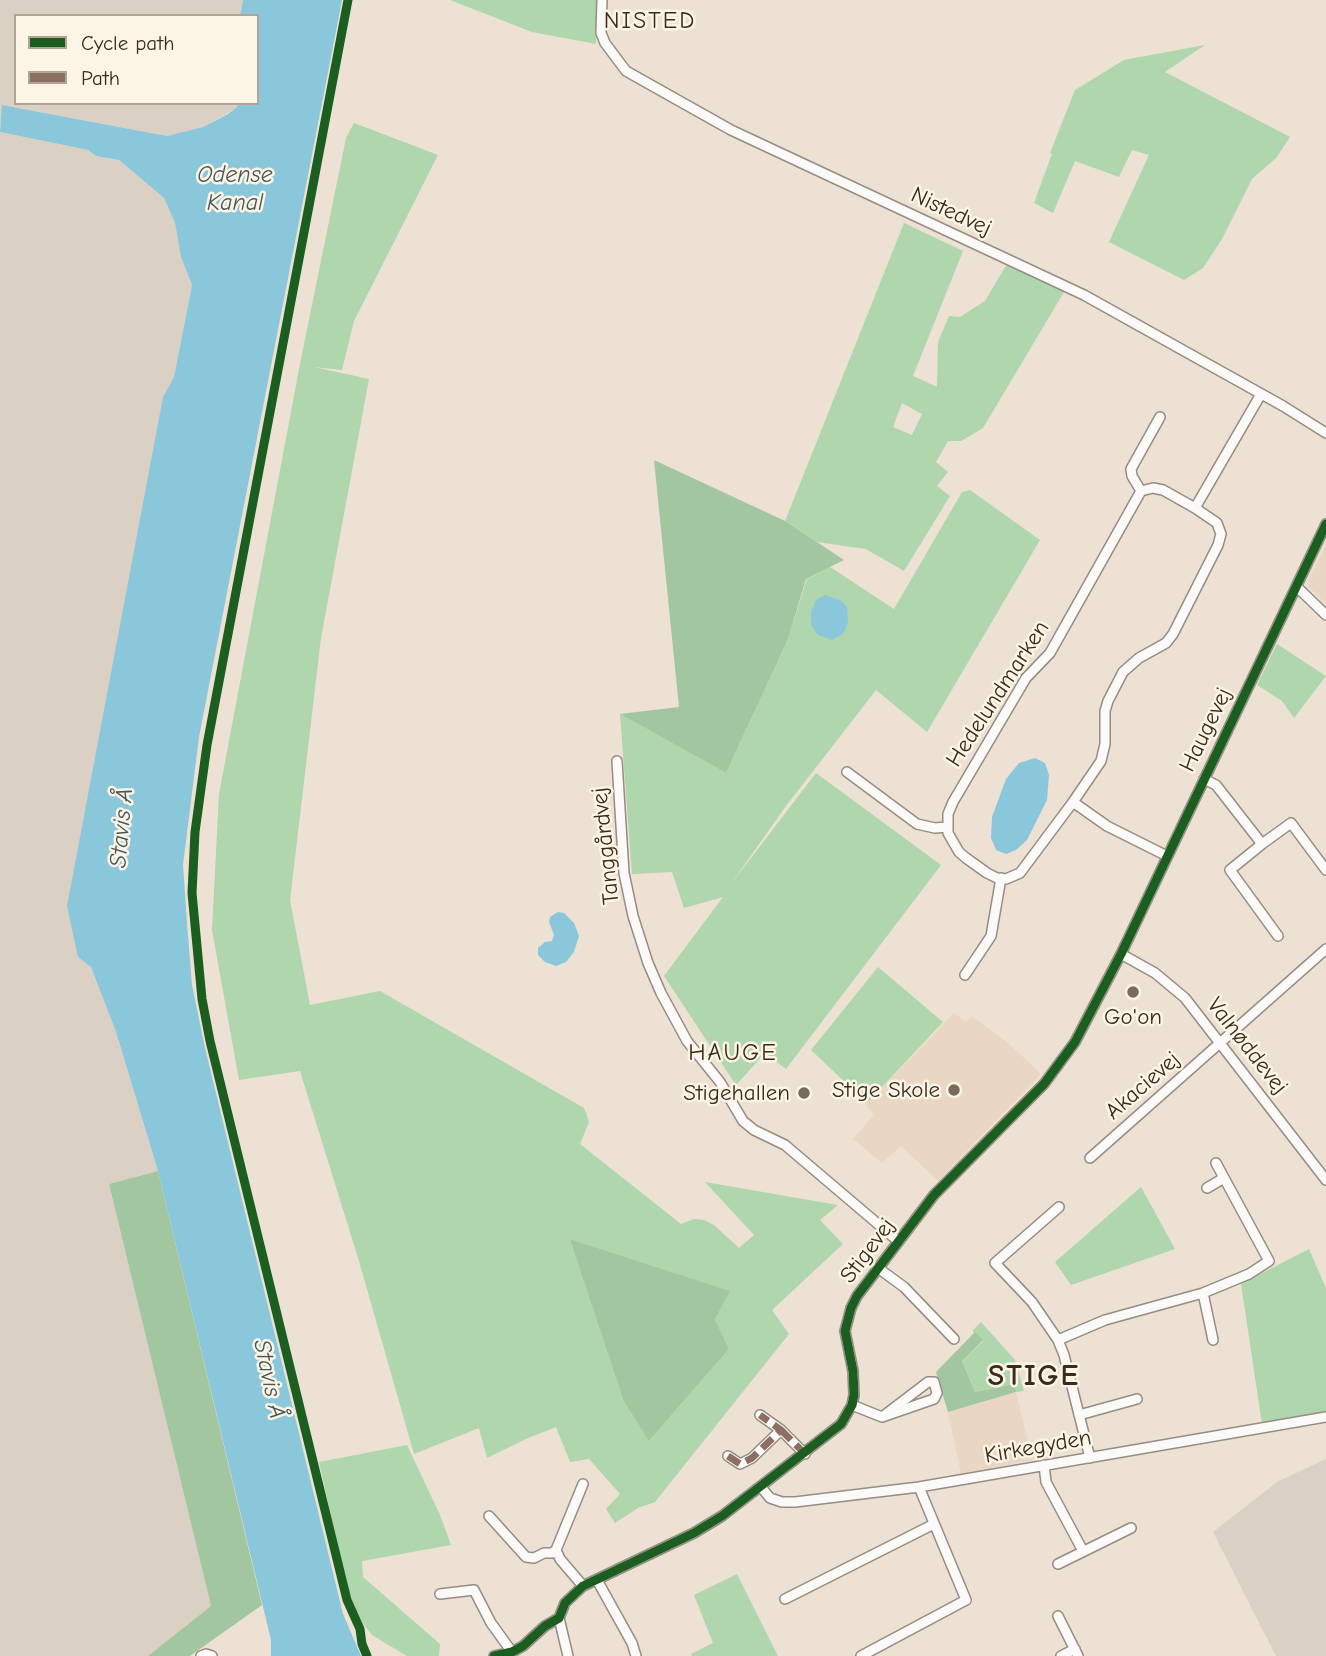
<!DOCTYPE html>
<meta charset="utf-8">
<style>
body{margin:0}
#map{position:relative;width:1326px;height:1656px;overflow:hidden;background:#ece1d2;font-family:"Comic Neue",sans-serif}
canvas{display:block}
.legend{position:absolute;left:14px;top:14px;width:245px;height:91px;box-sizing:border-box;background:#fcf5e5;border:2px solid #afa495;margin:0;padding:9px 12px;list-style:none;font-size:21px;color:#3b2a1e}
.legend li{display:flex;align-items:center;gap:14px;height:35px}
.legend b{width:35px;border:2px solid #afa495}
</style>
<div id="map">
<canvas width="1326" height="1656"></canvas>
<ul class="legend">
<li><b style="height:9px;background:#1b5e20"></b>Cycle path</li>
<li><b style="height:9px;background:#8d6e63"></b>Path</li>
</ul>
</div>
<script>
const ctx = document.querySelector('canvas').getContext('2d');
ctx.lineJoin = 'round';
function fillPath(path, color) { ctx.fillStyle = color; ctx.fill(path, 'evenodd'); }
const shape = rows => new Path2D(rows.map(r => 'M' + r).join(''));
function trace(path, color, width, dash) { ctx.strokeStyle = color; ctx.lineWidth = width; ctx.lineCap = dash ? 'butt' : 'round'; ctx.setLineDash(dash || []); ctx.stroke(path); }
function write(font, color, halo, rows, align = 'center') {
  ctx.font = font + ' "Comic Neue",sans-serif'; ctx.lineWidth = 5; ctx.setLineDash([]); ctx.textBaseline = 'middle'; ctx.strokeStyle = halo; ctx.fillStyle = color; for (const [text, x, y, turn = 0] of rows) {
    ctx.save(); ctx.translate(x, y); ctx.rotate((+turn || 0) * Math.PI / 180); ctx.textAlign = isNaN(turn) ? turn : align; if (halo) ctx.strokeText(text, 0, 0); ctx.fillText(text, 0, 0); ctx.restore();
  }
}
const built = shape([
 [1326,543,1326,604,1309,587,1308,581],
 [954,1013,966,1022,972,1016,1008,1043,1041,1074,938,1181,901,1146,882,1163,853,1139,874,1115,866,1105],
 [1016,1392,1032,1460,961,1474,948,1412]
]);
const industrial = shape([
 [0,0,243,0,240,16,16,16,16,103,238,103,238,107,203,127,167,136,3,105,0,127],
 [0,132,88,150,96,156,119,160,164,198,175,223,181,257,192,285,174,377,163,398,91,967,116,1032,158,1171,109,1184,211,1606,148,1656,0,1656],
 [1326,1459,1326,1656,1276,1656,1213,1532,1277,1482]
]);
const green = shape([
 [450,0,596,0,596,44,532,32],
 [1205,45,1165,72,1290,137,1276,158,1252,179,1222,239,1203,268,1184,280,1109,242,1149,155,1132,150,1119,177,1075,161,1053,213,1034,203,1052,154,1050,153,1075,90,1124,60],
 [354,123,438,155,354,321,342,370,314,367,369,379,321,638,290,900,310,1005,380,991,584,1108,589,1122,580,1144,681,1224,694,1219,704,1220,714,1225,739,1248,754,1235,705,1182,838,1205,820,1220,843,1244,772,1310,789,1334,655,1502,638,1508,615,1523,606,1509,620,1494,589,1459,570,1462,556,1427,528,1438,487,1458,479,1428,414,1454,359,1261,300,1071,239,1080,212,930,219,794,300,364,346,138],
 [570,1239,729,1291,715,1319,729,1349,650,1440],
 [904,223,963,251,913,376,937,387,938,342,949,316,960,317,985,301,1007,264,1064,292,983,428,961,441,948,441,936,462,948,472,937,486,950,496,904,571,866,549,817,542,785,521],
 [902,403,922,414,912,435,893,427],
 [970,490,1040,540,927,732,876,690,786,806,731,884,816,773,941,865,786,1069,765,1053,736,1085,664,976,723,897,684,908,672,872,632,874,620,714,726,773,788,639,807,579,830,567,894,609,962,492],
 [1277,644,1326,676,1294,718,1282,701,1257,685],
 [878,967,943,1022,867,1103,811,1050],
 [1141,1187,1175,1249,1071,1285,1055,1262],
 [1309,1249,1326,1288,1326,1411,1262,1424,1241,1284],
 [981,1322,1015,1360,1024,1391,1016,1392,1013,1384,975,1392,962,1361,983,1341,973,1330],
 [407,1445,440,1515,451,1545,362,1561,363,1577,440,1644,439,1656,407,1656,372,1635,361,1621,350,1600,319,1462],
 [737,1574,778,1656,692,1656,691,1654,713,1643,694,1595]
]);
const forest = shape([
 [654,460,785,521,844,560,806,579,788,639,726,773,620,714,679,707],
 [158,1171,262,1605,190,1656,148,1656,211,1606,109,1184],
 [570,1239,730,1291,715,1319,729,1349,649,1441,624,1401],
 [973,1330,983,1340,962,1361,975,1392,1014,1384,1016,1392,948,1412,936,1372,974,1333]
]);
const water = shape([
 [243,0,342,0,199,737,183,865,187,923,192,985,205,1048,343,1614,361,1656,271,1656,271,1640,158,1171,116,1032,91,967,78,957,67,906,163,397,174,377,192,285,181,257,175,223,164,198,119,160,96,156,88,150,0,132,2,105,167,136,203,127,228,114,237,107,238,103,257,103,257,16,240,16],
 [825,595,842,601,847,607,848,624,843,634,832,640,818,635,811,625,811,612,816,600],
 [1035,758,1045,763,1049,775,1047,800,1027,840,1016,850,1006,854,996,850,991,838,992,817,1006,779,1019,763],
 [558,912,564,913,574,923,579,936,574,952,566,962,556,966,545,962,538,955,538,948,545,942,552,941,554,935,549,922,550,917]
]);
const minor = shape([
 [602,0,601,33,605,43,626,71,731,130,1084,295,1283,406,1326,433],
 [1141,491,1132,476,1131,469,1160,417],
 [1297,587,1326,615],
 [617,761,624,873,633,916,648,963,661,993,687,1041,720,1082,743,1121,754,1130,785,1145,898,1241],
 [847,772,917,824,935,828,947,827],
 [1204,779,1216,785,1262,844,1230,870,1278,936],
 [1073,802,1020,873,1006,879,997,878,987,873,966,858,959,852,948,833,948,814,953,802,1026,678,1050,653,1141,491,1153,488,1163,490,1195,508],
 [1262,844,1291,823,1326,870],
 [1167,856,1107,826,1073,802,1101,761,1105,744,1105,711,1108,701,1123,672,1139,658,1166,643,1173,634,1218,545,1221,534,1217,523,1195,508,1261,394],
 [1121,954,1155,973,1185,998,1326,1180],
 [965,975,991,936,1001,878],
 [1090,1158,1326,949],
 [1207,1188,1224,1178],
 [1059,1207,995,1263,1032,1302,1058,1340,1064,1355,1090,1458],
 [878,1268,904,1287,954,1339],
 [1203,1293,1213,1340],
 [1058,1340,1105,1320,1203,1293,1249,1274,1269,1261,1216,1163],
 [852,1405,882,1417,934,1399,937,1393,934,1382,928,1382,882,1417],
 [1079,1415,1137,1399],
 [781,1430,805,1454],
 [728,1456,740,1464,752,1458,781,1430,760,1415],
 [1044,1465,1046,1482,1083,1551],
 [583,1484,556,1550,560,1559,583,1586],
 [761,1487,770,1498,782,1502,795,1502,919,1487,1326,1417],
 [489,1516,526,1557,534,1558,544,1553,552,1553,556,1550],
 [1058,1564,1131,1528],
 [597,1580,632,1643,636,1656],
 [440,1594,474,1590,491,1623,512,1652],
 [785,1599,934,1524],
 [1058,1616,1078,1656],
 [559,1618,568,1656],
 [201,1656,206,1654,212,1656],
 [494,1656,512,1652,523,1646,545,1626,559,1618,565,1603,583,1586,694,1533,722,1516,841,1424,852,1405,854,1395,853,1371,845,1331,851,1308,857,1296,934,1195,1044,1084,1075,1042,1121,954,1326,524],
 [861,1656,966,1600,919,1487],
 [1061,1656,1075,1649]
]);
const quiet = shape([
 [781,1430,805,1454],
 [728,1456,740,1464,752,1458,781,1430,760,1415]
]);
const cycleway = shape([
 [348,0,207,745,195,832,192,893,202,999,210,1041,347,1600,360,1629,362,1644,367,1656],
 [494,1656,512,1652,523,1646,545,1626,559,1618,565,1603,583,1586,694,1533,722,1516,841,1424,852,1405,854,1395,853,1371,845,1331,851,1308,857,1296,934,1195,1044,1084,1075,1042,1121,954,1326,524]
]);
const markers = [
 [1133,992,7,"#796a5d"],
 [954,1090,7,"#796a5d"],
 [804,1093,7,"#796a5d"]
];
const streetNames = [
 ["Nistedvej",951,212,25],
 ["Hedelundmarken",998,694,-57],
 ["Haugevej",1206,730,-64],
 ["Tanggårdvej",606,846,-96],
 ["Valnøddevej",1247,1046,52],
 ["Akacievej",1143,1086,-41],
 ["Stigevej",868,1251,-53],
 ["Kirkegyden",1038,1447,-10]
];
const poiNames = [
 ["Go'on",1133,1017,"center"],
 ["Stige Skole",940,1090],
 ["Stigehallen",790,1093]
];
const neighbourhoodNames = [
 ["NISTED",650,21],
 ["HAUGE",733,1053]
];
const waterNames = [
 ["Odense",235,175],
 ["Kanal",235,203],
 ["Stavis Å",122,828,-85],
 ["Stavis Å",269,1379,78]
];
const districtNames = [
 ["STIGE",1034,1377]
];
fillPath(built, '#ead7c3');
fillPath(industrial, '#dbd0c4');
fillPath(green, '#afd6ac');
fillPath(forest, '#a2c6a0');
fillPath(water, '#8bc7db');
trace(minor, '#958c83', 12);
trace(minor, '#fcfaf8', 9);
trace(quiet, '#8d6e63', 7, [14, 7]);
trace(cycleway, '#1b5e20', 9);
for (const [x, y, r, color] of markers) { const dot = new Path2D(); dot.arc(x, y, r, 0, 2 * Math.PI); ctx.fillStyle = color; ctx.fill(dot); trace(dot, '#fcf5e5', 2.5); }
write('23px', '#3b2a1e', '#fcf5e5', streetNames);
write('23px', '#3b2a1e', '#fcf5e5', poiNames, 'right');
ctx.letterSpacing = '2px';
write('24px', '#3b2a1e', '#fcf5e5', neighbourhoodNames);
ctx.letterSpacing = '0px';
write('italic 24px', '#475658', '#fcf5e5', waterNames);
ctx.letterSpacing = '2px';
write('bold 30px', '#3b2a1e', '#fcf5e5', districtNames);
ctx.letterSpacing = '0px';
</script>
